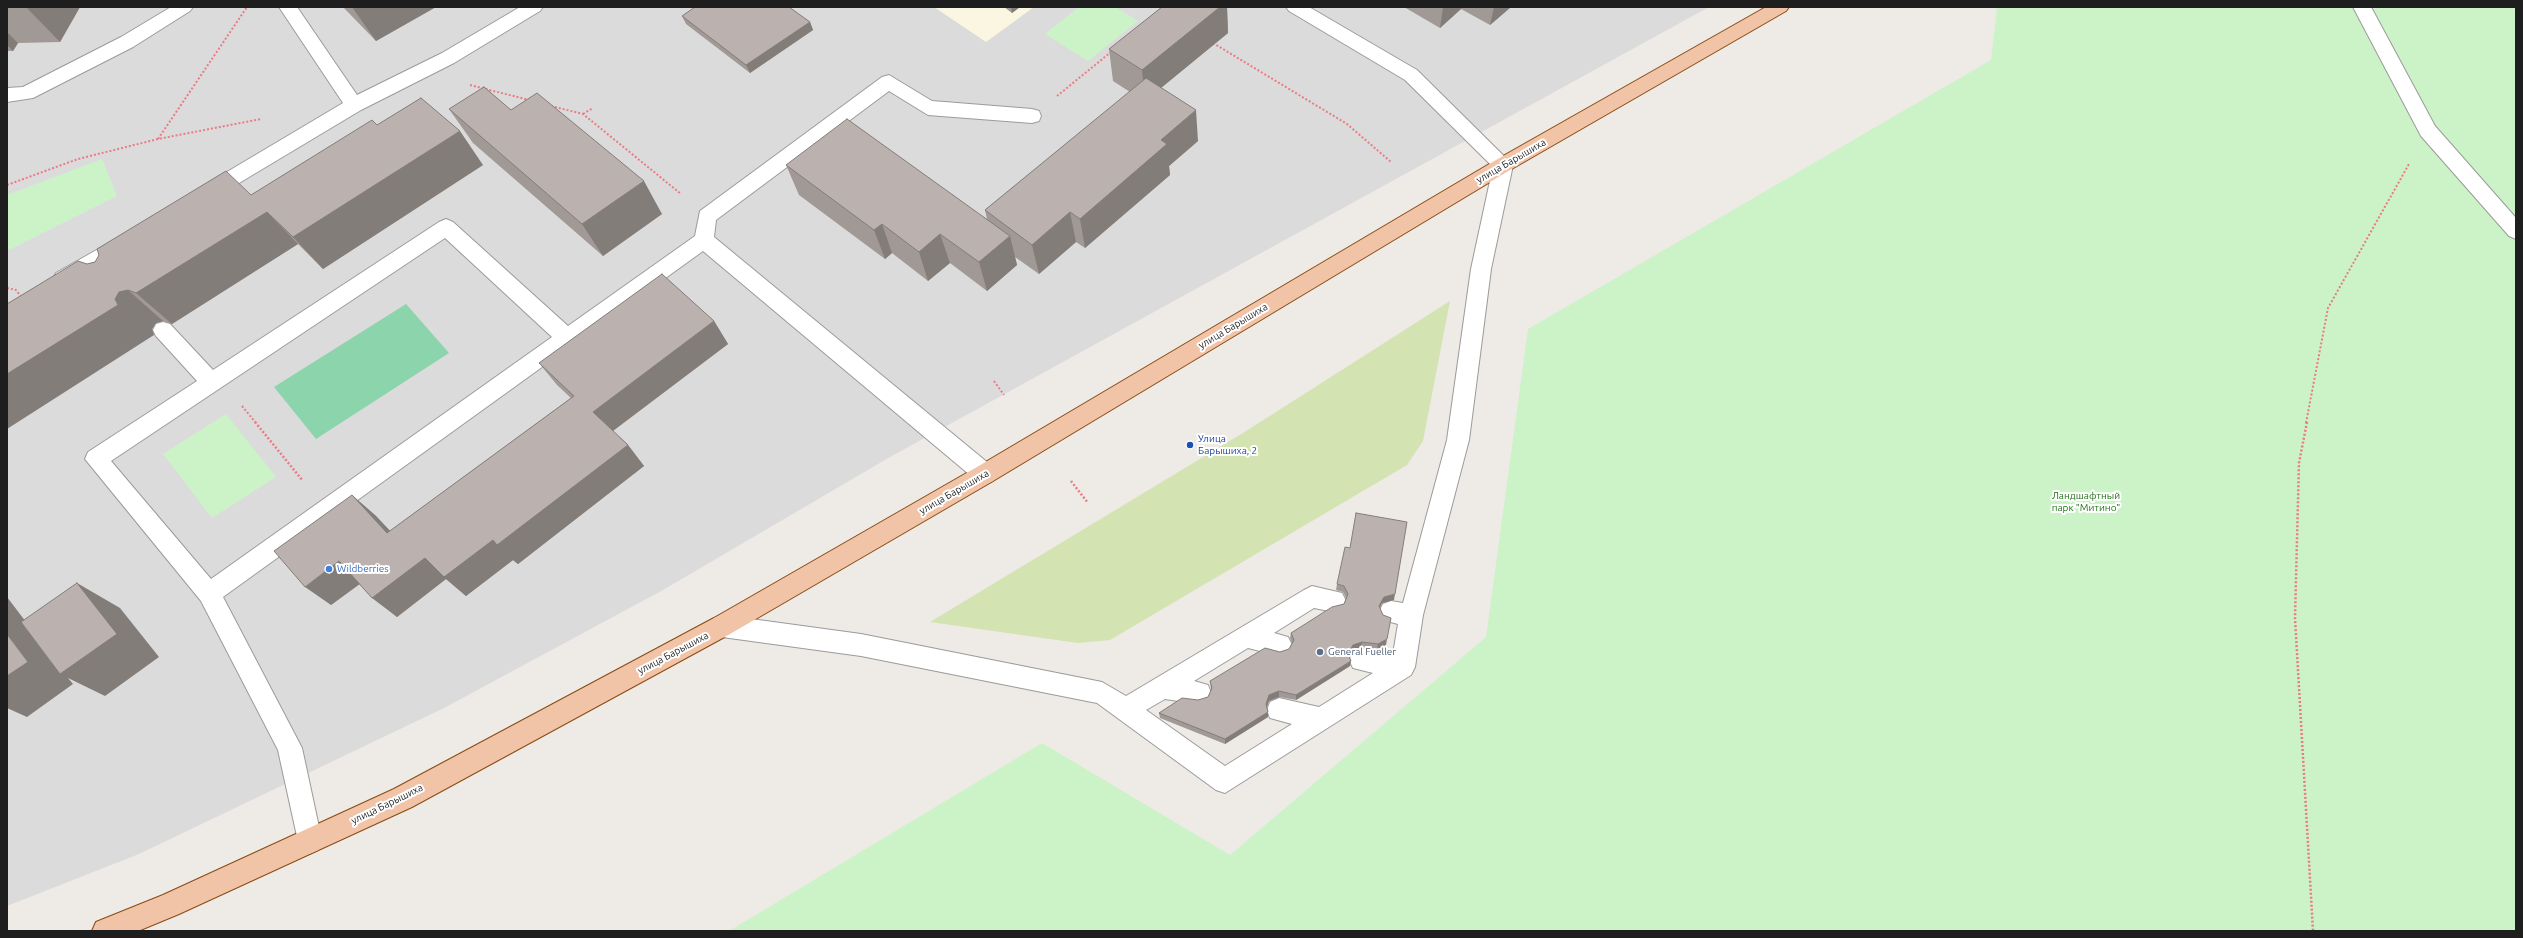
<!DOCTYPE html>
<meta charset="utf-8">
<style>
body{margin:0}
#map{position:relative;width:2523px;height:938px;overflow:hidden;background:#eeeae6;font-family:Ubuntu,sans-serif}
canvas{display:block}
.frame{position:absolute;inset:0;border:8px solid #1e1e1e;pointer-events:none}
</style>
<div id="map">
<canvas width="2523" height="938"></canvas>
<div class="frame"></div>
</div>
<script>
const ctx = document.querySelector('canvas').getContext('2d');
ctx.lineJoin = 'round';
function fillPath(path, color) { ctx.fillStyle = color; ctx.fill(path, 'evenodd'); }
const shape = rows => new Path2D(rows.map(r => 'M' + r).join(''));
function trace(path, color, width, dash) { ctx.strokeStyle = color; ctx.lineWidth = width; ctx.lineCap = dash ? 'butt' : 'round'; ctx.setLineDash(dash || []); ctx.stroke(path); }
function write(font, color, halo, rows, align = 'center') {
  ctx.font = font + ' Ubuntu,sans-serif'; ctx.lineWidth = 4; ctx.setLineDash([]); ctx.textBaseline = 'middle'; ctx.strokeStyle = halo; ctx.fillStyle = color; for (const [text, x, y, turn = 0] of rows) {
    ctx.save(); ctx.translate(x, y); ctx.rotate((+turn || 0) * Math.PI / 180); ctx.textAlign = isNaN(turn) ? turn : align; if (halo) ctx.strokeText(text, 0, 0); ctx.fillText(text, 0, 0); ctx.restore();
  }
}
const residential = shape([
 [7,7,1709,7,890,457,663,590,444,708,139,854,7,906]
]);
const education = shape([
 [934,7,1034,7,986,42]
]);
const grass = shape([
 [1450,301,1423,441,1407,465,1110,640,1078,643,930,622,1243,433]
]);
const park = shape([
 [1079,7,1115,7,1138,21,1088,61,1045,34],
 [1997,7,2516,7,2516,931,729,931,1042,743,1230,855,1486,637,1528,329,1991,60],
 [102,159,117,196,7,251,7,195],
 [226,414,276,477,212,518,163,454]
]);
const pitch = shape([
 [406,304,449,353,316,439,274,387]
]);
const pathFar1 = shape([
 [1213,43,1347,124,1391,162],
 [470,85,529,100],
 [1057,96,1111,52],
 [551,106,583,114,681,194],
 [583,114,593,108],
 [158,139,247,7],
 [7,185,78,159,158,139,261,119],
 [7,288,16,290,22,298],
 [994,381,1004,395],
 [242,406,256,423],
 [2306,423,2328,308,2409,164]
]);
const path = shape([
 [255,422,303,481],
 [2307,422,2299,463,2295,618,2313,931],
 [1071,481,1088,503]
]);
const minor = shape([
 [171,7,193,7,190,11,133,47,33,98,7,102,7,88,23,87,121,37,171,7],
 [279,7,297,7,357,95,442,53,520,7,543,7,540,11,454,63,361,110,214,198,207,200,200,198,197,193,200,188,343,103,279,7],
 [1286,7,1309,7,1417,70,1513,165,1491,269,1469,440,1423,615,1415,667,1411,675,1225,793,1216,790,1097,703,861,656,722,637,714,634,710,626,714,618,722,615,861,634,1102,682,1126,696,1304,590,1312,586,1342,593,1346,601,1342,609,1334,612,1314,608,1274,633,1288,637,1292,645,1288,653,1280,656,1248,648,1194,681,1208,685,1211,693,1208,701,1199,704,1165,699,1146,710,1225,766,1292,724,1270,718,1267,710,1270,702,1279,698,1319,707,1373,673,1353,668,1349,660,1353,652,1361,649,1393,654,1398,624,1383,620,1379,612,1383,604,1391,601,1403,603,1447,440,1471,269,1493,167,1405,80,1289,11,1286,7],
 [2353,7,2371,7,2435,126,2516,218,2516,239,2509,236,2421,136,2353,7],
 [889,75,932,101,1032,109,1039,111,1041,116,1039,121,1032,123,928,115,889,91,716,220,714,237,993,467,996,474,993,481,985,484,977,481,703,251,223,597,302,748,322,841,318,850,309,854,300,850,278,750,201,601,85,459,88,452,197,381,156,336,153,330,156,324,163,322,170,324,213,370,439,222,446,219,453,222,568,326,695,236,700,211,882,77,889,75],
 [445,238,552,337,211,579,111,461,445,238],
 [123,235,130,237,133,243,130,249,70,285,63,287,56,285,53,279,56,273,123,235]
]);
const major = shape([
 [1766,7,1789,7,1786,11,1510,170,993,481,730,634,412,807,179,914,138,931,92,931,96,922,163,895,394,789,714,618,977,467,1496,160,1766,7]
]);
const wall = shape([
 [7,7,80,7,60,42,18,43,13,51,7,51],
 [343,7,436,7,376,41],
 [1004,7,1020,7,1012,13],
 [1162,7,1227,7,1228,33,1161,88,1198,141,1169,166,1170,175,1085,248,1076,242,1039,274,1015,257,1017,265,987,291,950,263,928,281,892,253,885,259,799,195,786,165,987,219,985,210,1130,92,1113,81,1109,49],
 [1404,7,1511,7,1490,25,1461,9,1440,28],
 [682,16,810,22,813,30,750,73,686,24],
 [449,109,511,110,662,214,603,256,473,143],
 [377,125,483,165,323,269,298,244,172,324,163,321,156,323,152,329,154,335,87,264,95,262,251,195],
 [714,321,728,344,613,431,628,445,644,466,518,564,513,560,466,596,446,579,397,617,359,584,331,605,352,495,376,516,390,531,571,398,557,385,539,363],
 [1337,584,1394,600,1382,603,1380,608,1386,645,1377,650,1361,648,1352,651,1349,656,1351,661,1350,666,1296,700,1279,697,1269,701,1267,707,1268,712,1268,717,1225,744,1160,718,1159,713,1208,697,1211,690,1210,681,1280,652,1289,649,1292,643,1290,638,1291,633,1344,604,1346,598,1343,592,1336,590]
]);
const shadedWall = shape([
 [26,7,80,7,60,42],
 [352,7,436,7,376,41],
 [1011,7,1020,7,1012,13],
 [1220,7,1227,7,1228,33,1145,101,1142,70],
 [1443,7,1462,7,1461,9,1440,28],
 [1494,7,1511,7,1490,25],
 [810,22,813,30,750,73,746,65],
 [7,32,18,43,13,51,7,45],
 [1196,110,1198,141,1169,166,1170,175,1085,248,1080,219,1161,140],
 [460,131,483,165,323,269,293,237],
 [644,181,662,214,603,256,582,224],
 [267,212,298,244,172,324,136,293],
 [1070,212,1076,242,1039,274,1032,245],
 [882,224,892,253,885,259,874,230],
 [940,234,950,263,928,281,919,252],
 [1010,236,1017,265,987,291,979,262],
 [128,290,163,321,156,323,152,329,154,335,7,429,7,374,115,299,119,292],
 [714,321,728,344,610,433,593,412],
 [628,445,644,466,518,564,513,560,466,596,446,579,397,617,372,598,425,558],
 [352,495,376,516,411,553,387,533],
 [339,561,364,581,331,605,305,587],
 [77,583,120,608,159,657,105,696,68,678,73,684,27,717,7,708,7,597,64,672],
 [1395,594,1394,600,1382,603,1378,611,1379,606,1384,597],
 [1387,639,1386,645,1377,650,1378,644],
 [1362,642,1361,648,1352,651,1348,659,1348,654,1353,645],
 [1351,661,1350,666,1296,700,1296,695],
 [1279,691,1279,697,1269,701,1266,709,1266,704,1269,695],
 [1268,712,1268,717,1225,744,1225,739]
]);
const building = shape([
 [695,7,789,7,810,22,746,65,682,16,695,7],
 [1162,7,1220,7,1142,70,1109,49,1162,7],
 [1146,78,1196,110,1161,140,1167,144,1080,219,1070,212,1032,245,985,210,1146,78],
 [484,87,511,110,537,93,644,181,582,224,449,109,484,87],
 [421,98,460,131,293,237,267,212,136,293,128,290,119,292,115,299,118,305,7,374,7,304,78,261,87,264,95,262,99,255,97,249,226,171,251,195,372,120,377,125,421,98],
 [847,119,1010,236,979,262,940,234,919,252,882,224,874,230,786,165,847,119],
 [662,274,714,321,593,412,628,445,497,545,493,540,444,577,425,558,372,598,339,561,305,587,274,551,352,495,387,533,574,396,539,363,662,274],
 [1356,513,1407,522,1395,594,1384,597,1379,606,1383,615,1391,618,1387,639,1378,644,1362,642,1353,645,1348,654,1351,661,1296,695,1279,691,1269,695,1266,704,1268,712,1225,739,1159,713,1182,698,1198,700,1208,697,1212,688,1210,681,1265,648,1280,652,1289,649,1294,640,1291,633,1332,607,1344,604,1348,594,1344,586,1337,584,1345,547,1350,548,1356,513],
 [77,583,117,634,60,674,21,622,77,583],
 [7,634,28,662,7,676,7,634]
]);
const markers = [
 [1190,445,4,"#1a4fb4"],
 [329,569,4,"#3f7fe0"],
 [1320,652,4,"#5c6f8a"]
];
const streetNames = [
 ["улица Барышиха",1511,161,-30],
 ["улица Барышиха",1233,326,-31],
 ["улица Барышиха",954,492,-30],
 ["улица Барышиха",673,653,-28],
 ["улица Барышиха",387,804,-26]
];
const transitNames = [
 ["Улица",1198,439],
 ["Барышиха, 2",1198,451]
];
const parkNames = [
 ["Ландшафтный",2086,496],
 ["парк \"Митино\"",2086,508]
];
const shopNames = [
 ["Wildberries",337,569]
];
const serviceNames = [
 ["General Fueller",1328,652]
];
fillPath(residential, '#dcdbdc');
fillPath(education, '#fbf6e1');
fillPath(grass, '#d3e3b1');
fillPath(park, '#ccf3c8');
fillPath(pitch, '#8cd4ab');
trace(minor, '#9b9b9b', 2);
trace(major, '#884a11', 2);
trace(pathFar1, '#ea7b84', 2, [2, 2]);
trace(path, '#ea7b84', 2.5, [2, 2]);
fillPath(minor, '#fff');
fillPath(major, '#f1c3a7');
fillPath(wall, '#a19996');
fillPath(shadedWall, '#837d7a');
fillPath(building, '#bbb2af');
trace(building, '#837d7a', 1);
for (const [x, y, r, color] of markers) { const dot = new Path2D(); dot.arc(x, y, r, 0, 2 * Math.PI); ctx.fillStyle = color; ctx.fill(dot); trace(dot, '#fff', 1.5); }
write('10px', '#1e1e1e', '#fff', streetNames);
write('10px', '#164399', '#fff', transitNames, 'left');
write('10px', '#217118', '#fff', parkNames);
write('10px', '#366cbe', '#fff', shopNames, 'left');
write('10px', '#4e5e75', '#fff', serviceNames, 'left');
</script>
